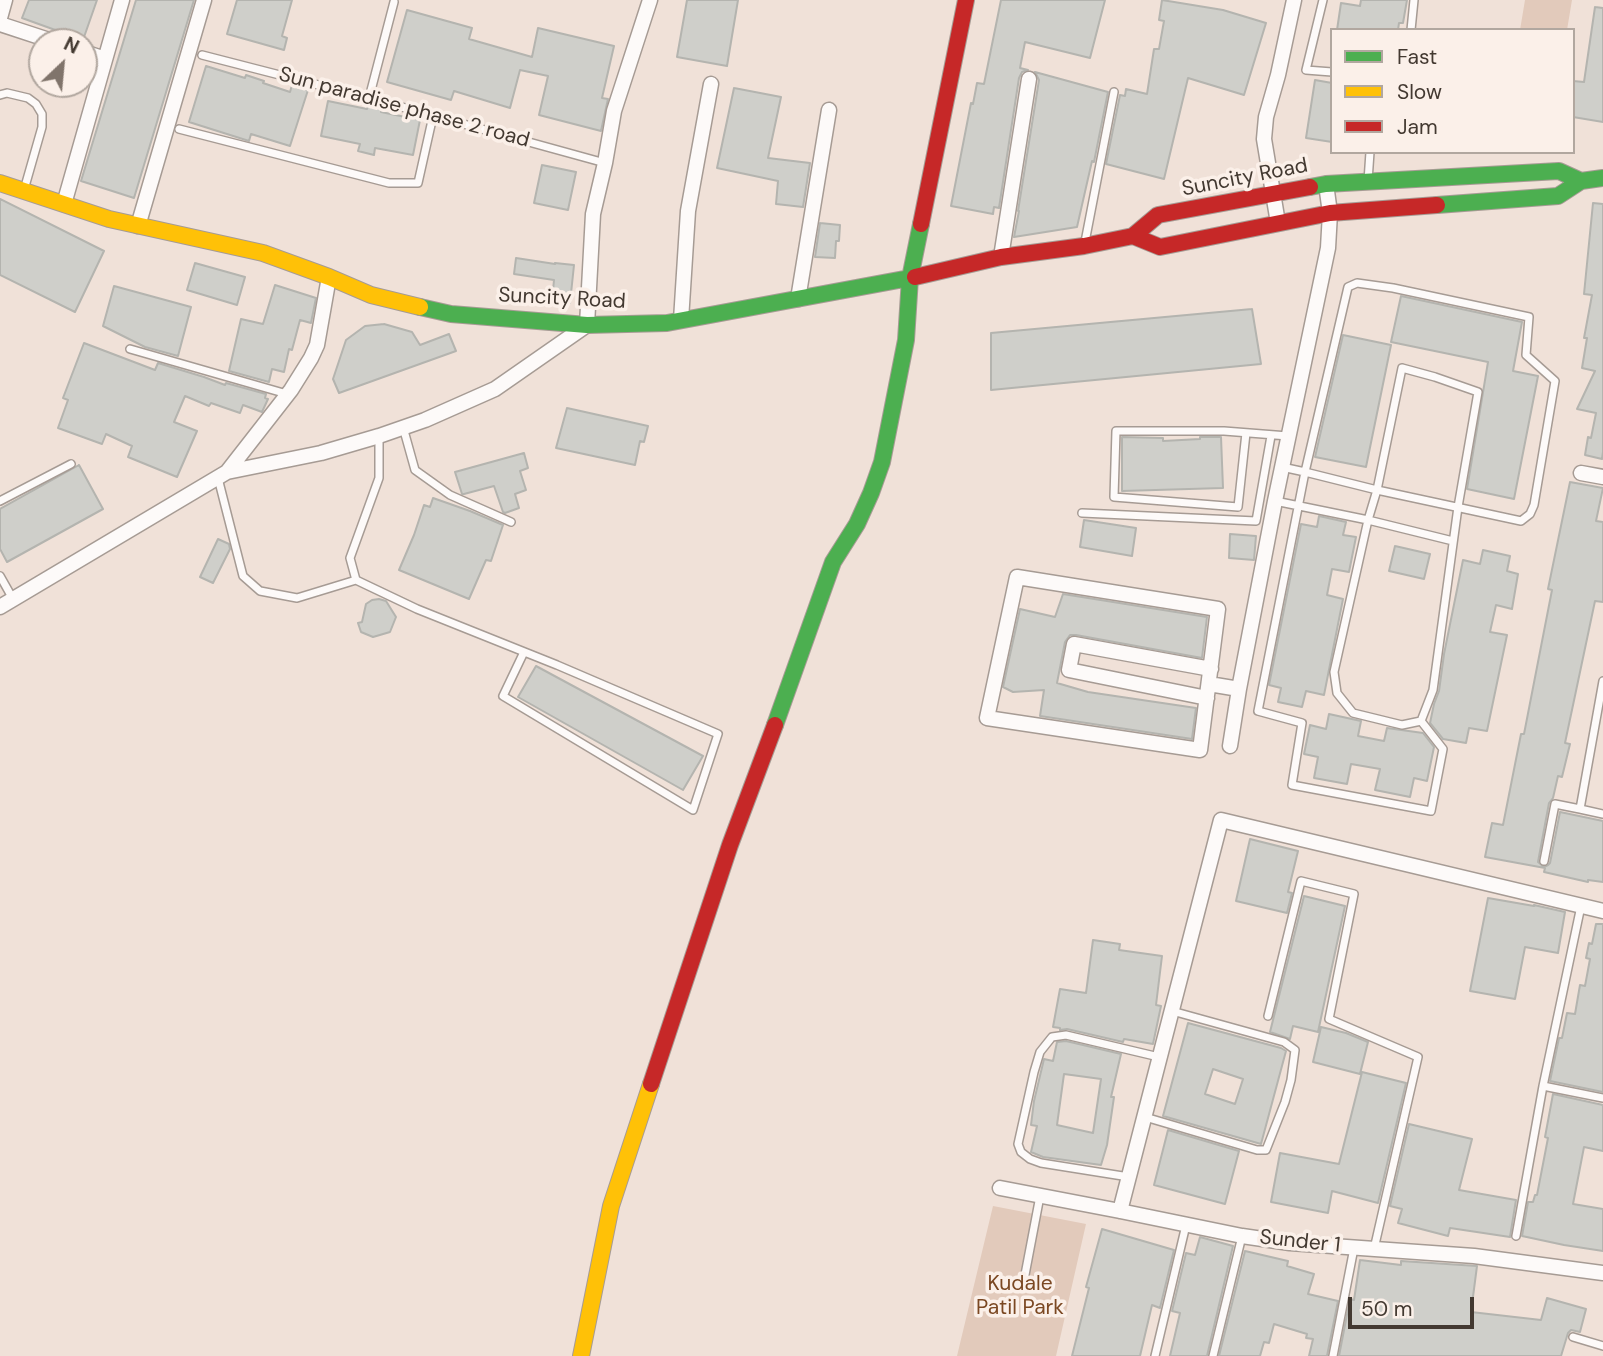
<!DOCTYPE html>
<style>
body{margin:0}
#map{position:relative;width:1603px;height:1356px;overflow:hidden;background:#f0e1d8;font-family:"DM Sans",sans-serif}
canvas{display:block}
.legend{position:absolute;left:1330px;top:28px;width:245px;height:126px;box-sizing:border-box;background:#fbf0e9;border:2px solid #b1a79f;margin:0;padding:9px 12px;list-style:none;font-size:21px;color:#433931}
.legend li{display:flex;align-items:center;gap:14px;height:35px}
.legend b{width:35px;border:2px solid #b1a79f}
.north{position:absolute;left:28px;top:28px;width:70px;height:70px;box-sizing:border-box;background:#fbf0e9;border:2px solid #b1a79f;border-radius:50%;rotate:26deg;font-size:19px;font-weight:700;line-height:28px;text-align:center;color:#433931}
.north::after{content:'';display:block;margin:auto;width:24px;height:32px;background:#80746b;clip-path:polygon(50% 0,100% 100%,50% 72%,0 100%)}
.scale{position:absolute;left:1348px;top:1297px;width:126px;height:32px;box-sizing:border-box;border:4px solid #433931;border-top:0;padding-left:9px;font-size:21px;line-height:24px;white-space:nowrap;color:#433931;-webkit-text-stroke:5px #fbf0e9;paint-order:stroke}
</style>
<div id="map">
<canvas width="1603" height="1356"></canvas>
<ul class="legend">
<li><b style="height:9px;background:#4caf50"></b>Fast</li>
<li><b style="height:9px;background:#ffc107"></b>Slow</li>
<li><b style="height:9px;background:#c62828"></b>Jam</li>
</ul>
<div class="north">N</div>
<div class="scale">50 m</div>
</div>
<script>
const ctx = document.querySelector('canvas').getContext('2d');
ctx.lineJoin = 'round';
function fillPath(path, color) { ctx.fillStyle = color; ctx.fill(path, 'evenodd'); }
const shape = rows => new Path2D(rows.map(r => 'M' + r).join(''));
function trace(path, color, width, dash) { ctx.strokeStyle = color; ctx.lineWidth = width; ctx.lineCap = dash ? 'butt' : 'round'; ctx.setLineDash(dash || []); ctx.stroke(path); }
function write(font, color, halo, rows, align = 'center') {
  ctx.font = font + ' "DM Sans",sans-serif'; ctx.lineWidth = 7; ctx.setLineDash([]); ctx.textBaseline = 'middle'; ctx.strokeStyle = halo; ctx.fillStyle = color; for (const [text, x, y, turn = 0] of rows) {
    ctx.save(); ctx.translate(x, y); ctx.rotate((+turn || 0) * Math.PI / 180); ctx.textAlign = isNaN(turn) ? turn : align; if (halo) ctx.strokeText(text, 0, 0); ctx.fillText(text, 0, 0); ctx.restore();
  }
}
const green = shape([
 [1525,0,1572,0,1567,30,1520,30],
 [993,1206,1086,1224,1056,1356,957,1356]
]);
const building = shape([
 [29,0,97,0,83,40,22,18,29,0],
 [136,0,194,0,134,198,81,181,136,0],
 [237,0,292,0,282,36,287,38,284,50,227,34,237,0],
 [687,0,738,0,727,66,677,57,687,0],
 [1001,0,1105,0,1090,58,1025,42,1020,68,1028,70,1022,72,1019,78,999,208,994,207,993,214,951,206,971,103,973,104,977,83,984,84,1001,0],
 [1162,0,1223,10,1266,23,1244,95,1188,78,1164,179,1106,164,1120,95,1125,96,1126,89,1147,94,1154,49,1159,49,1164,21,1159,20,1162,0],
 [1361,0,1407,0,1403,23,1399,23,1398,30,1337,30,1341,3,1360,6,1361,0],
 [1595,7,1603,8,1603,122,1573,117,1573,81,1584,82,1595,7],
 [407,10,472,28,469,39,532,57,538,28,614,46,602,98,608,99,601,131,539,115,548,76,520,70,510,108,454,91,451,100,387,82,407,10],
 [206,66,245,78,246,75,264,81,263,83,290,92,292,85,308,90,290,146,251,134,249,141,189,122,206,66],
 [1035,72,1108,92,1094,162,1092,161,1077,227,1014,237,1019,211,1018,211,1039,80,1035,72],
 [1315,80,1332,83,1332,142,1306,138,1315,80],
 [734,88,781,97,768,158,810,163,803,207,776,204,778,181,717,168,734,88],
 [328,101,367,109,368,104,382,108,381,112,420,120,413,155,375,148,374,155,358,151,360,144,321,136,328,101],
 [542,165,576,172,568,210,534,203,542,165],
 [0,199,104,251,75,312,0,275,0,199],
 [1593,203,1603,204,1603,452,1602,459,1585,455,1588,437,1591,438,1596,413,1577,409,1595,371,1582,368,1587,338,1584,338,1592,295,1584,294,1593,203],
 [820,223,840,225,839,241,836,241,835,258,815,257,820,223],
 [516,258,555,264,555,263,574,265,570,303,552,301,554,280,514,274,516,258],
 [195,263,245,277,237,305,187,290,195,263],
 [275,285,316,298,311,323,300,320,292,350,289,349,284,372,272,369,269,382,229,371,241,319,263,324,275,285],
 [114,286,191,307,178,356,145,347,103,326,114,286],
 [1401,296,1522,322,1513,371,1538,376,1514,499,1467,489,1488,362,1391,342,1401,296],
 [1252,309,1261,364,991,390,991,333,1252,309],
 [384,324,412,332,420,345,449,334,456,351,339,393,333,379,346,340,365,326,384,324],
 [1343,335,1391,345,1366,467,1315,457,1343,335],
 [84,343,155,370,158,363,204,377,225,385,226,383,266,394,265,398,268,399,262,412,243,405,240,413,211,403,209,406,185,396,174,422,197,431,177,477,128,457,132,446,106,434,102,444,58,428,68,400,63,398,84,343],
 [567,408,648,426,644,442,640,441,635,465,556,448,567,408],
 [1122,437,1163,438,1163,441,1200,439,1200,437,1221,437,1223,488,1122,491,1122,437],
 [524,453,528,468,520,471,526,490,515,494,519,508,505,513,503,512,494,486,464,494,462,494,455,472,524,453],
 [79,465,103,509,7,562,0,549,0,509,79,465],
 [1570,482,1603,488,1596,521,1603,522,1603,602,1595,601,1565,743,1570,744,1562,777,1558,776,1553,798,1549,803,1538,862,1544,867,1548,865,1550,863,1560,812,1603,821,1603,882,1588,880,1588,882,1544,872,1545,868,1485,857,1492,823,1503,825,1521,734,1524,734,1552,590,1548,589,1570,482],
 [433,498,470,511,503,525,491,561,486,560,469,599,399,570,414,535,424,505,430,507,433,498],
 [1319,516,1346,522,1343,535,1356,537,1349,572,1332,569,1327,595,1343,599,1324,695,1306,691,1302,707,1278,702,1281,688,1269,685,1301,524,1317,527,1319,516],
 [1084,520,1136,528,1132,556,1080,547,1084,520],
 [1230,534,1256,536,1254,560,1229,558,1230,534],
 [218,539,229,544,230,549,213,583,200,577,218,539],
 [1395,546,1430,554,1424,579,1389,571,1395,546],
 [1483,550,1510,556,1507,571,1518,574,1512,609,1496,605,1490,632,1507,635,1487,731,1469,728,1466,743,1443,739,1430,723,1434,704,1439,691,1444,654,1463,560,1480,564,1483,550],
 [1063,594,1207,617,1202,658,1076,635,1070,635,1065,642,1057,683,1088,692,1196,708,1192,739,1040,716,1044,690,1013,692,1003,687,1020,609,1055,617,1063,594],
 [379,599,386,601,396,617,390,632,373,637,361,632,358,623,362,622,366,604,372,600,379,599],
 [536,666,703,756,683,790,518,697,536,666],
 [1329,714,1361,721,1358,736,1384,741,1387,728,1423,733,1434,747,1427,781,1414,778,1410,797,1375,790,1380,769,1351,764,1347,784,1314,778,1318,757,1304,754,1310,725,1326,729,1329,714],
 [1250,839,1298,851,1288,892,1292,893,1287,913,1236,901,1250,839],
 [1304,896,1345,906,1318,1032,1293,1026,1290,1039,1270,1032,1304,896],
 [1488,898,1534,906,1534,905,1565,912,1558,953,1525,947,1515,999,1470,991,1488,898],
 [1596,924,1603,924,1603,1092,1550,1081,1559,1038,1562,1038,1567,1013,1575,1014,1580,985,1585,986,1590,959,1586,958,1589,943,1592,944,1596,924],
 [1093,940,1120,944,1119,950,1162,956,1156,1005,1161,1006,1153,1044,1124,1039,1123,1042,1067,1029,1060,1030,1060,1028,1053,1027,1060,989,1086,993,1093,940],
 [1188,1023,1281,1048,1286,1051,1261,1144,1163,1116,1188,1023],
 [1213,1069,1243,1079,1235,1104,1205,1094,1213,1069],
 [1321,1027,1346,1033,1368,1042,1360,1074,1313,1062,1321,1027],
 [1066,1041,1121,1054,1111,1097,1114,1097,1107,1145,1101,1165,1043,1157,1031,1152,1037,1126,1031,1125,1034,1101,1044,1059,1053,1061,1057,1042,1066,1041],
 [1064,1074,1101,1079,1093,1133,1057,1125,1064,1074],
 [1362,1072,1406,1083,1378,1203,1332,1191,1328,1213,1271,1202,1280,1153,1339,1164,1362,1072],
 [1553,1094,1603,1105,1603,1151,1584,1147,1573,1204,1603,1209,1603,1251,1564,1245,1522,1236,1528,1202,1533,1202,1535,1195,1537,1195,1548,1138,1545,1137,1553,1094],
 [1409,1124,1472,1139,1459,1190,1516,1200,1510,1237,1450,1228,1448,1236,1398,1223,1402,1209,1390,1206,1409,1124],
 [1168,1130,1239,1151,1225,1204,1154,1185,1168,1130],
 [1102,1229,1174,1250,1160,1308,1152,1305,1140,1356,1072,1356,1089,1288,1086,1287,1102,1229],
 [1200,1237,1233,1246,1207,1356,1170,1356,1180,1313,1172,1311,1186,1253,1195,1255,1200,1237],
 [1245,1251,1288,1261,1287,1266,1314,1274,1308,1294,1338,1301,1327,1356,1309,1356,1313,1339,1306,1338,1307,1334,1274,1324,1269,1343,1264,1342,1260,1356,1219,1356,1245,1251],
 [1360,1260,1401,1265,1401,1261,1477,1266,1471,1312,1541,1320,1547,1298,1586,1309,1580,1332,1571,1330,1568,1333,1561,1356,1339,1356,1350,1299,1354,1300,1360,1260]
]);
const lane = shape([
 [1323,0,1306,70,1332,72],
 [1411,30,1414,0],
 [202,55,369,98,605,163],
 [0,95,7,93,28,98,36,104,42,114,42,127,24,190],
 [369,98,394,2],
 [179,129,389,183,418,183,433,116],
 [1368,181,1370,152],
 [1085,242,1114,92],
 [130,349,287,394],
 [1402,368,1435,377,1478,392,1458,507,1433,690,1421,721,1402,725,1353,713,1337,693,1334,672,1368,520,1377,490,1402,368],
 [403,427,415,470,450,495,511,522],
 [1246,433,1238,507,1114,497,1116,431,1224,431,1288,436],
 [379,436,379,478,350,558,356,580,417,609,557,665,718,734,693,810,503,696,524,652],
 [1282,467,1305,472,1377,490,1521,521,1530,514,1534,505,1555,381,1526,355,1529,317,1393,288,1357,283,1348,287,1305,472,1258,711,1302,723,1292,785,1431,811,1443,749,1421,721],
 [218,478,243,576,260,591,297,598,356,580],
 [0,501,71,464],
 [1275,501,1368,520,1453,541],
 [1082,513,1256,521,1271,436],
 [0,576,13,599],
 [1580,809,1603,814],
 [1544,861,1555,804,1580,809,1603,681],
 [1268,1016,1301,881,1354,894,1329,1019,1418,1057,1374,1249],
 [1543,1086,1603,1098],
 [1145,1117,1257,1150,1266,1150,1285,1102,1291,1080,1295,1050,1284,1042,1172,1011],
 [1129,1177,1041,1163,1030,1159,1021,1152,1018,1144,1034,1072,1040,1052,1052,1037,1066,1035,1159,1057],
 [1516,1236,1543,1086,1581,906],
 [1024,1280,1040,1196],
 [1573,1337,1603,1346],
 [1155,1356,1186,1225],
 [1213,1356,1242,1236],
 [1333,1356,1354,1248]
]);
const street = shape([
 [0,18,5,0],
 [0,24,55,42],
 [84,52,105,59],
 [64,204,122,0],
 [1278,223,1264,139,1266,117,1278,75,1294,0],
 [138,226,204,0],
 [1001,257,1029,79],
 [798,299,829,110],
 [681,320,688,211,711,84],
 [227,472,291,390,311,358,317,345,329,277],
 [1581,473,1603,477],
 [1017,577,1218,609,1200,750,987,718,1017,577],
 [0,607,227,472,321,453,379,436,425,420,495,389,587,325,593,214,605,163,614,111,650,0],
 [1209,684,1239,689],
 [1207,698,1069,670,1074,644,1211,669],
 [1230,746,1239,689,1275,501,1328,248,1330,213,1326,184],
 [1000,1188,1120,1211,1242,1236,1290,1243,1474,1256,1603,1273],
 [1120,1211,1221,820,1603,911]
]);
const fast = shape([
 [1310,187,1326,184,1559,171,1581,181],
 [1437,205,1558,196,1581,181,1603,178],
 [420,307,451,314,587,325,667,323,915,277],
 [775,725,833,562,857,524,871,493,882,462,906,340,910,278,921,224]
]);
const slow = shape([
 [0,183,109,219,263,253,329,277,371,295,420,307],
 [581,1356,611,1206,651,1084]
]);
const jam = shape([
 [921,224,966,0],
 [1133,236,1160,247,1330,213,1437,205],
 [915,277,1001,257,1084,246,1133,236,1158,215,1310,187],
 [651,1084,730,845,775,725]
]);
const streetNames = [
 ["Sun paradise phase 2 road",404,108,15],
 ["Suncity Road",1245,178,-11],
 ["Suncity Road",562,299,3],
 ["Sunder 1",1300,1242,6]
];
const parkNames = [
 ["Kudale",1020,1284],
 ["Patil Park",1020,1308]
];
fillPath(green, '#e2cabb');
fillPath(building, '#cfcfca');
trace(building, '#b4b4af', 2);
trace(lane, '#a69b94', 10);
trace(street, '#a69b94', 17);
trace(fast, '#a69b94', 18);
trace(slow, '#a69b94', 18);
trace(jam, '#a69b94', 18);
trace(lane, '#fdfaf9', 7);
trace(street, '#fdfaf9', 14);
trace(fast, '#4caf50', 16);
trace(slow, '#ffc107', 16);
trace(jam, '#c62828', 16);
write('21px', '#433931', '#fbf0e9', streetNames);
write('21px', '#7b4822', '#fbf0e9', parkNames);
</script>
